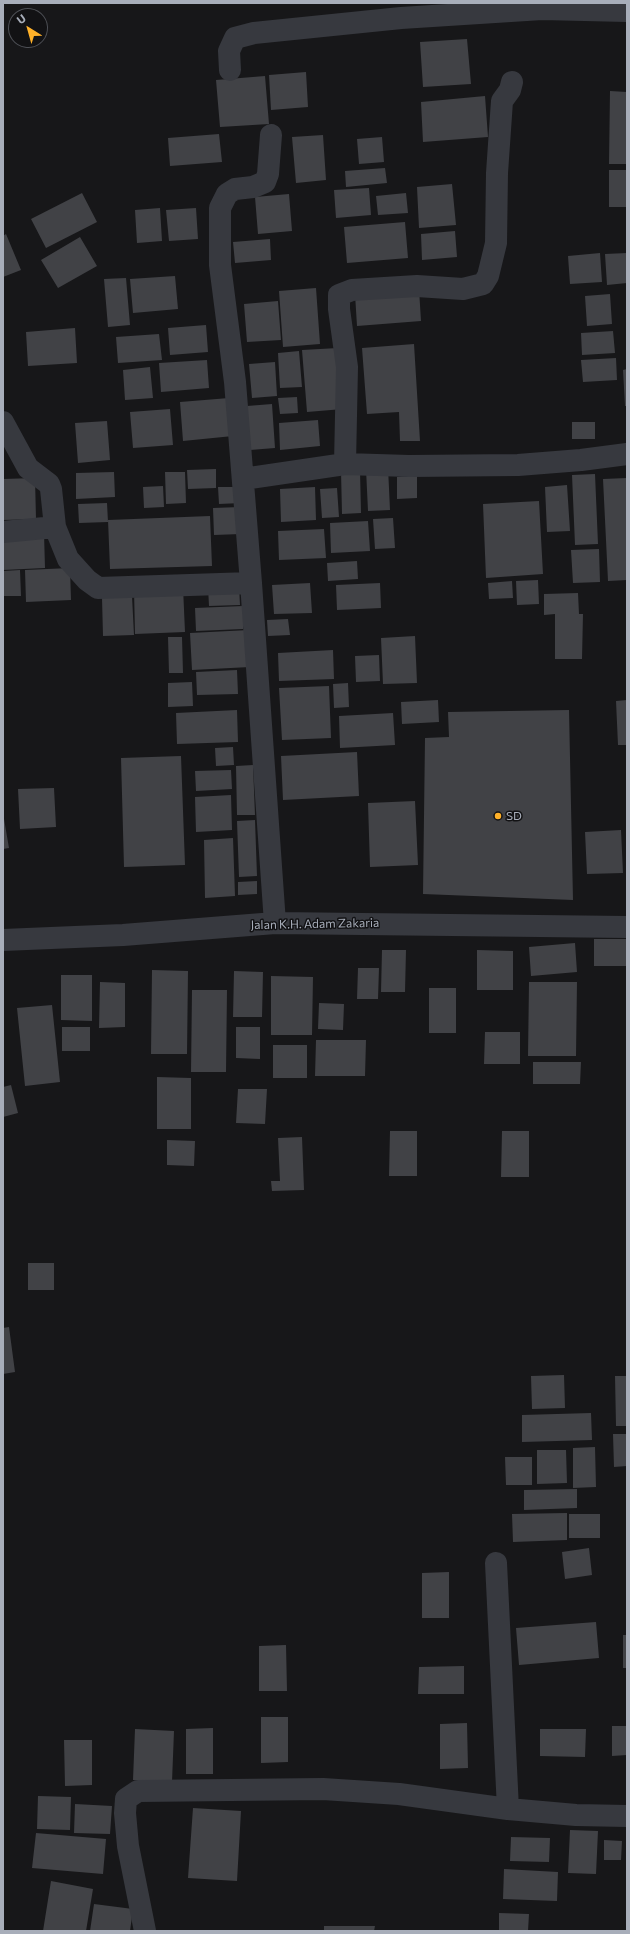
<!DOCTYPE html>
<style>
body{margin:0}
#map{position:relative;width:630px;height:1934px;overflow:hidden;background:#171719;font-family:Commissioner,sans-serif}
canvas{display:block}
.frame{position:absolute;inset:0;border:4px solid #a8aeba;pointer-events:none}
.north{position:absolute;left:8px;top:8px;width:40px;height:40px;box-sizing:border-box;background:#121214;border:1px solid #4e5056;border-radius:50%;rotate:323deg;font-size:11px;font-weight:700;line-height:16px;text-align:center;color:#a8aeba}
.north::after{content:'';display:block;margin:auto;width:14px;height:18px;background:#ffb129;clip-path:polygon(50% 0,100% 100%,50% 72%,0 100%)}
</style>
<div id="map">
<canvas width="630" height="1934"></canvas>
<div class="frame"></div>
<div class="north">U</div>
</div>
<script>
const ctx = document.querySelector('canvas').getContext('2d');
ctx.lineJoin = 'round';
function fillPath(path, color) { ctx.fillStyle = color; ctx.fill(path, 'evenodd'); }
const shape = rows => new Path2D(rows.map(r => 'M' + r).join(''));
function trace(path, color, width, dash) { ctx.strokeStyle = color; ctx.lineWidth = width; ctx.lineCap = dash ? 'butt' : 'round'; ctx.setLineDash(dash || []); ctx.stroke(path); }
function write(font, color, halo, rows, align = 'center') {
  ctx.font = font + ' Commissioner,sans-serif'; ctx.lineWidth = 3; ctx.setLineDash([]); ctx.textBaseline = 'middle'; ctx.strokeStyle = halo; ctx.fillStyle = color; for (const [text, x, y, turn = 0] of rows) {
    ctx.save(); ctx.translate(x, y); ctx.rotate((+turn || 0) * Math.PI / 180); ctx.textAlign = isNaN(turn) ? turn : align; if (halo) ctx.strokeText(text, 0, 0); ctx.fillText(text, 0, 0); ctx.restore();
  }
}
const building = shape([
 [467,39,471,84,423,87,420,42],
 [306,72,308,107,271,110,269,75],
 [265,76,269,124,220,127,216,80],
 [610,91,627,92,627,164,609,164],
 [485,96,488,137,423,142,421,102],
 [219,134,222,162,170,166,168,138],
 [323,135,326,180,296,183,292,137],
 [382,137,384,162,359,164,357,139],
 [385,168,387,183,346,187,345,171],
 [609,170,627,170,627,207,609,207],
 [452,184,456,225,419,228,417,187],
 [369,188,371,215,336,218,334,190],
 [82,193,97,222,46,248,31,219],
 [406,193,408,213,378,215,376,196],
 [289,194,292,231,258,234,255,197],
 [160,208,162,241,137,243,135,210],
 [196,208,198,239,169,241,166,210],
 [405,222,408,258,347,263,344,227],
 [455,231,457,257,422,260,421,234],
 [6,234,21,270,3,277,3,236],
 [80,237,97,266,58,288,41,260],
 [270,239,271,260,235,263,233,242],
 [600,253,602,282,570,284,568,256],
 [627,253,627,283,607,285,605,254],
 [175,276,178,309,133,313,130,279],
 [126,278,130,325,108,327,104,279],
 [316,288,320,344,283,347,279,291],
 [419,289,421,321,357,326,355,294],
 [610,294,612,324,587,326,585,296],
 [278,301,281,340,247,342,244,304],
 [206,325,208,352,170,355,168,328],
 [75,328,77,363,28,366,26,332],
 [613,331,615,353,582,355,581,333],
 [159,334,162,360,118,363,116,337],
 [414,344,420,441,400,441,399,412,367,414,362,348],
 [338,348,343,409,307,412,302,350],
 [299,351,302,387,280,388,278,353],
 [616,358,617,380,583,382,581,360],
 [207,360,209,388,161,392,159,363],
 [275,362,277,396,252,398,249,364],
 [150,367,153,398,125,400,123,370],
 [627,369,627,406,625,406,623,370],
 [297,397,298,413,280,414,278,398],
 [229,398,233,436,183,441,180,402],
 [272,404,275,448,250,450,247,406],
 [170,409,173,445,133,448,130,412],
 [318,420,320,446,280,450,279,423],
 [107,421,110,460,78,463,75,423],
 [572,422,595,422,595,439,572,439],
 [388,467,390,510,368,511,366,469],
 [216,469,216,488,188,489,187,470],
 [360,470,361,513,342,514,341,471],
 [114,472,115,497,76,499,76,473],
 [165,472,185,472,186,503,166,504],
 [595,474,598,544,575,545,572,475],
 [417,476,417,498,397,499,397,477],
 [35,478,36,519,3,520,3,479],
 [627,478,627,580,608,581,603,479],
 [567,485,570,531,547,532,545,487],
 [163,486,164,507,144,508,143,487],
 [218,487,240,487,241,503,219,504],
 [315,487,316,520,281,522,280,489],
 [337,488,339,517,322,518,320,489],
 [539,501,543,574,486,578,483,504],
 [107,503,108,522,79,523,78,504],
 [240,507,241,534,214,535,213,508],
 [210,516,212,566,110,569,108,520],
 [393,518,395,548,375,549,373,519],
 [368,521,370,551,331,553,330,523],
 [324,529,326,558,279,560,278,531],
 [44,533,45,568,3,570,3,535],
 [599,549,600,582,573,583,571,550],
 [357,561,358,579,328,581,327,563],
 [70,568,71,600,26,602,25,570],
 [20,570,21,596,3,596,3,571],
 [538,580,539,604,517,605,516,581],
 [512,581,513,598,489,599,488,583],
 [310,583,312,613,274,614,272,585],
 [380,583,381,608,337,610,336,585],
 [239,586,240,605,209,606,208,587],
 [183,587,185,632,135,634,134,590],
 [578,593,579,614,583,614,582,659,555,659,555,614,544,615,544,594],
 [132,596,134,635,103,636,102,598],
 [243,606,243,629,196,631,195,608],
 [288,619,290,635,268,636,267,620],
 [249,630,250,667,192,670,190,633],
 [415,636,417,683,383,684,381,638],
 [168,637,182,637,183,673,169,673],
 [333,650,334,679,279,681,278,653],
 [379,655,380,681,356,682,355,656],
 [237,670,238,694,197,695,196,672],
 [192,682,193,706,168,707,168,683],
 [348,683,349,707,334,708,333,684],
 [329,686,331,738,282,740,279,688],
 [438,700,439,722,402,724,401,702],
 [627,700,627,745,618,745,616,701],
 [237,710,238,742,177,744,176,713],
 [569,710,573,900,423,894,425,738,449,737,448,712],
 [393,713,395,745,340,748,339,716],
 [233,747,234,765,216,766,215,748],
 [357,752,359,796,283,800,281,756],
 [181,756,185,865,124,867,121,758],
 [253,765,255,815,237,815,236,766],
 [231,770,232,789,196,791,195,771],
 [54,788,56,827,20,829,18,789],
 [231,795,232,830,196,832,195,797],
 [415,801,418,865,370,867,368,803],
 [3,813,9,848,3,849],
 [255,820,257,876,239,877,237,821],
 [621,830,623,873,587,874,585,832],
 [233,838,235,896,205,898,204,840],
 [257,881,257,894,238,895,238,882],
 [594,939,627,939,627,966,594,966],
 [575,943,577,972,531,976,529,947],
 [382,950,406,950,405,992,381,992],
 [477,950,513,951,513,990,477,990],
 [358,968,379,968,378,999,357,999],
 [152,970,188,971,187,1054,151,1054],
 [234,971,263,972,262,1017,233,1017],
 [61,975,92,975,92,1021,61,1020],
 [271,976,313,977,312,1035,271,1035],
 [100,982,125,983,125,1027,99,1028],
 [529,982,577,982,576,1056,528,1056],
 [429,988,456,988,456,1033,429,1033],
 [192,990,227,990,226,1072,191,1072],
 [319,1003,344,1004,343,1030,318,1029],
 [52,1005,60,1082,25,1086,17,1008],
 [62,1027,90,1027,90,1051,62,1051],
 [236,1027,260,1027,260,1059,236,1058],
 [485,1032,520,1032,520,1064,484,1064],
 [316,1040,366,1040,365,1076,315,1076],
 [273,1045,307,1045,307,1078,273,1078],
 [533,1062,581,1062,580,1084,533,1084],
 [157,1077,191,1078,191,1129,157,1129],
 [11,1085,18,1113,3,1117,3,1087],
 [238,1089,267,1089,265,1124,236,1123],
 [390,1131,417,1131,417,1176,389,1176],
 [502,1131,529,1131,529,1177,501,1177],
 [302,1137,304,1190,272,1191,271,1181,280,1181,278,1138],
 [167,1140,195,1141,194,1166,167,1165],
 [28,1263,54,1263,54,1290,28,1290],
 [9,1327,15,1372,3,1374,3,1328],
 [564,1375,565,1408,532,1409,531,1376],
 [615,1376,627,1376,627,1426,616,1426],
 [591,1413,592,1440,522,1442,522,1415],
 [613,1434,627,1434,627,1466,614,1467],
 [595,1447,596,1487,573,1488,573,1448],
 [537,1450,566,1450,567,1483,537,1484],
 [505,1457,532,1457,532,1485,506,1485],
 [577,1489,577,1508,524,1510,524,1490],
 [567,1513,567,1540,513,1542,512,1514],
 [569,1514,600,1514,600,1538,569,1538],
 [589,1548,592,1575,565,1579,562,1552],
 [449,1572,449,1618,422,1618,422,1573],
 [596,1622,599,1658,519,1665,516,1628],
 [623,1635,627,1635,627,1668,623,1668],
 [286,1645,287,1691,259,1691,259,1646],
 [464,1666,464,1694,418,1694,419,1667],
 [261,1717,288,1717,288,1762,261,1763],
 [467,1723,468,1768,440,1769,440,1724],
 [612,1726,627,1726,627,1755,612,1756],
 [213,1728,213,1774,186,1774,186,1729],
 [135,1729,174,1731,172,1782,133,1780],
 [540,1729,586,1729,585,1757,540,1756],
 [64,1740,92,1740,92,1785,65,1786],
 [38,1796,71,1797,70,1830,37,1829],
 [75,1804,112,1806,110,1834,74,1833],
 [193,1808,241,1811,237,1881,188,1878],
 [570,1830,598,1831,596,1874,568,1873],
 [36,1833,106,1839,103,1874,32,1868],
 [511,1837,550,1838,549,1862,510,1861],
 [604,1840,622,1841,621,1860,604,1860],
 [504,1869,558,1872,557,1901,503,1899],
 [51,1881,93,1889,86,1931,43,1931],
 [94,1904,133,1909,130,1931,90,1931],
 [499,1913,529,1914,528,1931,499,1930],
 [324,1926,375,1926,374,1931,324,1931]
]);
const minor = shape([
 [230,70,229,51,235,38,254,33,401,18,542,9,627,11],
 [271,135,268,174,265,182,253,187,235,189,227,194,220,208,220,265,235,382,251,583,275,923],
 [3,422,28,468,49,484,51,489,55,527,68,559,87,580,98,588,251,583],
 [345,464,347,367,339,309,339,295,352,290,417,286,463,289,483,284,488,276,496,243,497,173,502,101,510,90,512,82],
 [243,479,345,464,409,466,518,465,581,460,627,454],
 [3,532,55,527],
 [3,940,123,935,275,923,627,927],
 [496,1563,508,1809],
 [145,1931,128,1846,125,1813,126,1799,138,1791,323,1789,399,1794,508,1809,576,1815,627,1816]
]);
const markers = [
 [498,816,4,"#ffb129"]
];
const poiNames = [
 ["SD",506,816]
];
const streetNames = [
 ["Jalan K.H. Adam Zakaria",315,924,-1]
];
fillPath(building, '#414246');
trace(minor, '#37393f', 22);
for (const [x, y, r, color] of markers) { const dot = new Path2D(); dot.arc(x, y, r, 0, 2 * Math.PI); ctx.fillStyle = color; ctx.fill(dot); trace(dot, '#121214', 1.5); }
write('12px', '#a8aeba', '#121214', poiNames, 'left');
write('12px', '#a8aeba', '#121214', streetNames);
</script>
